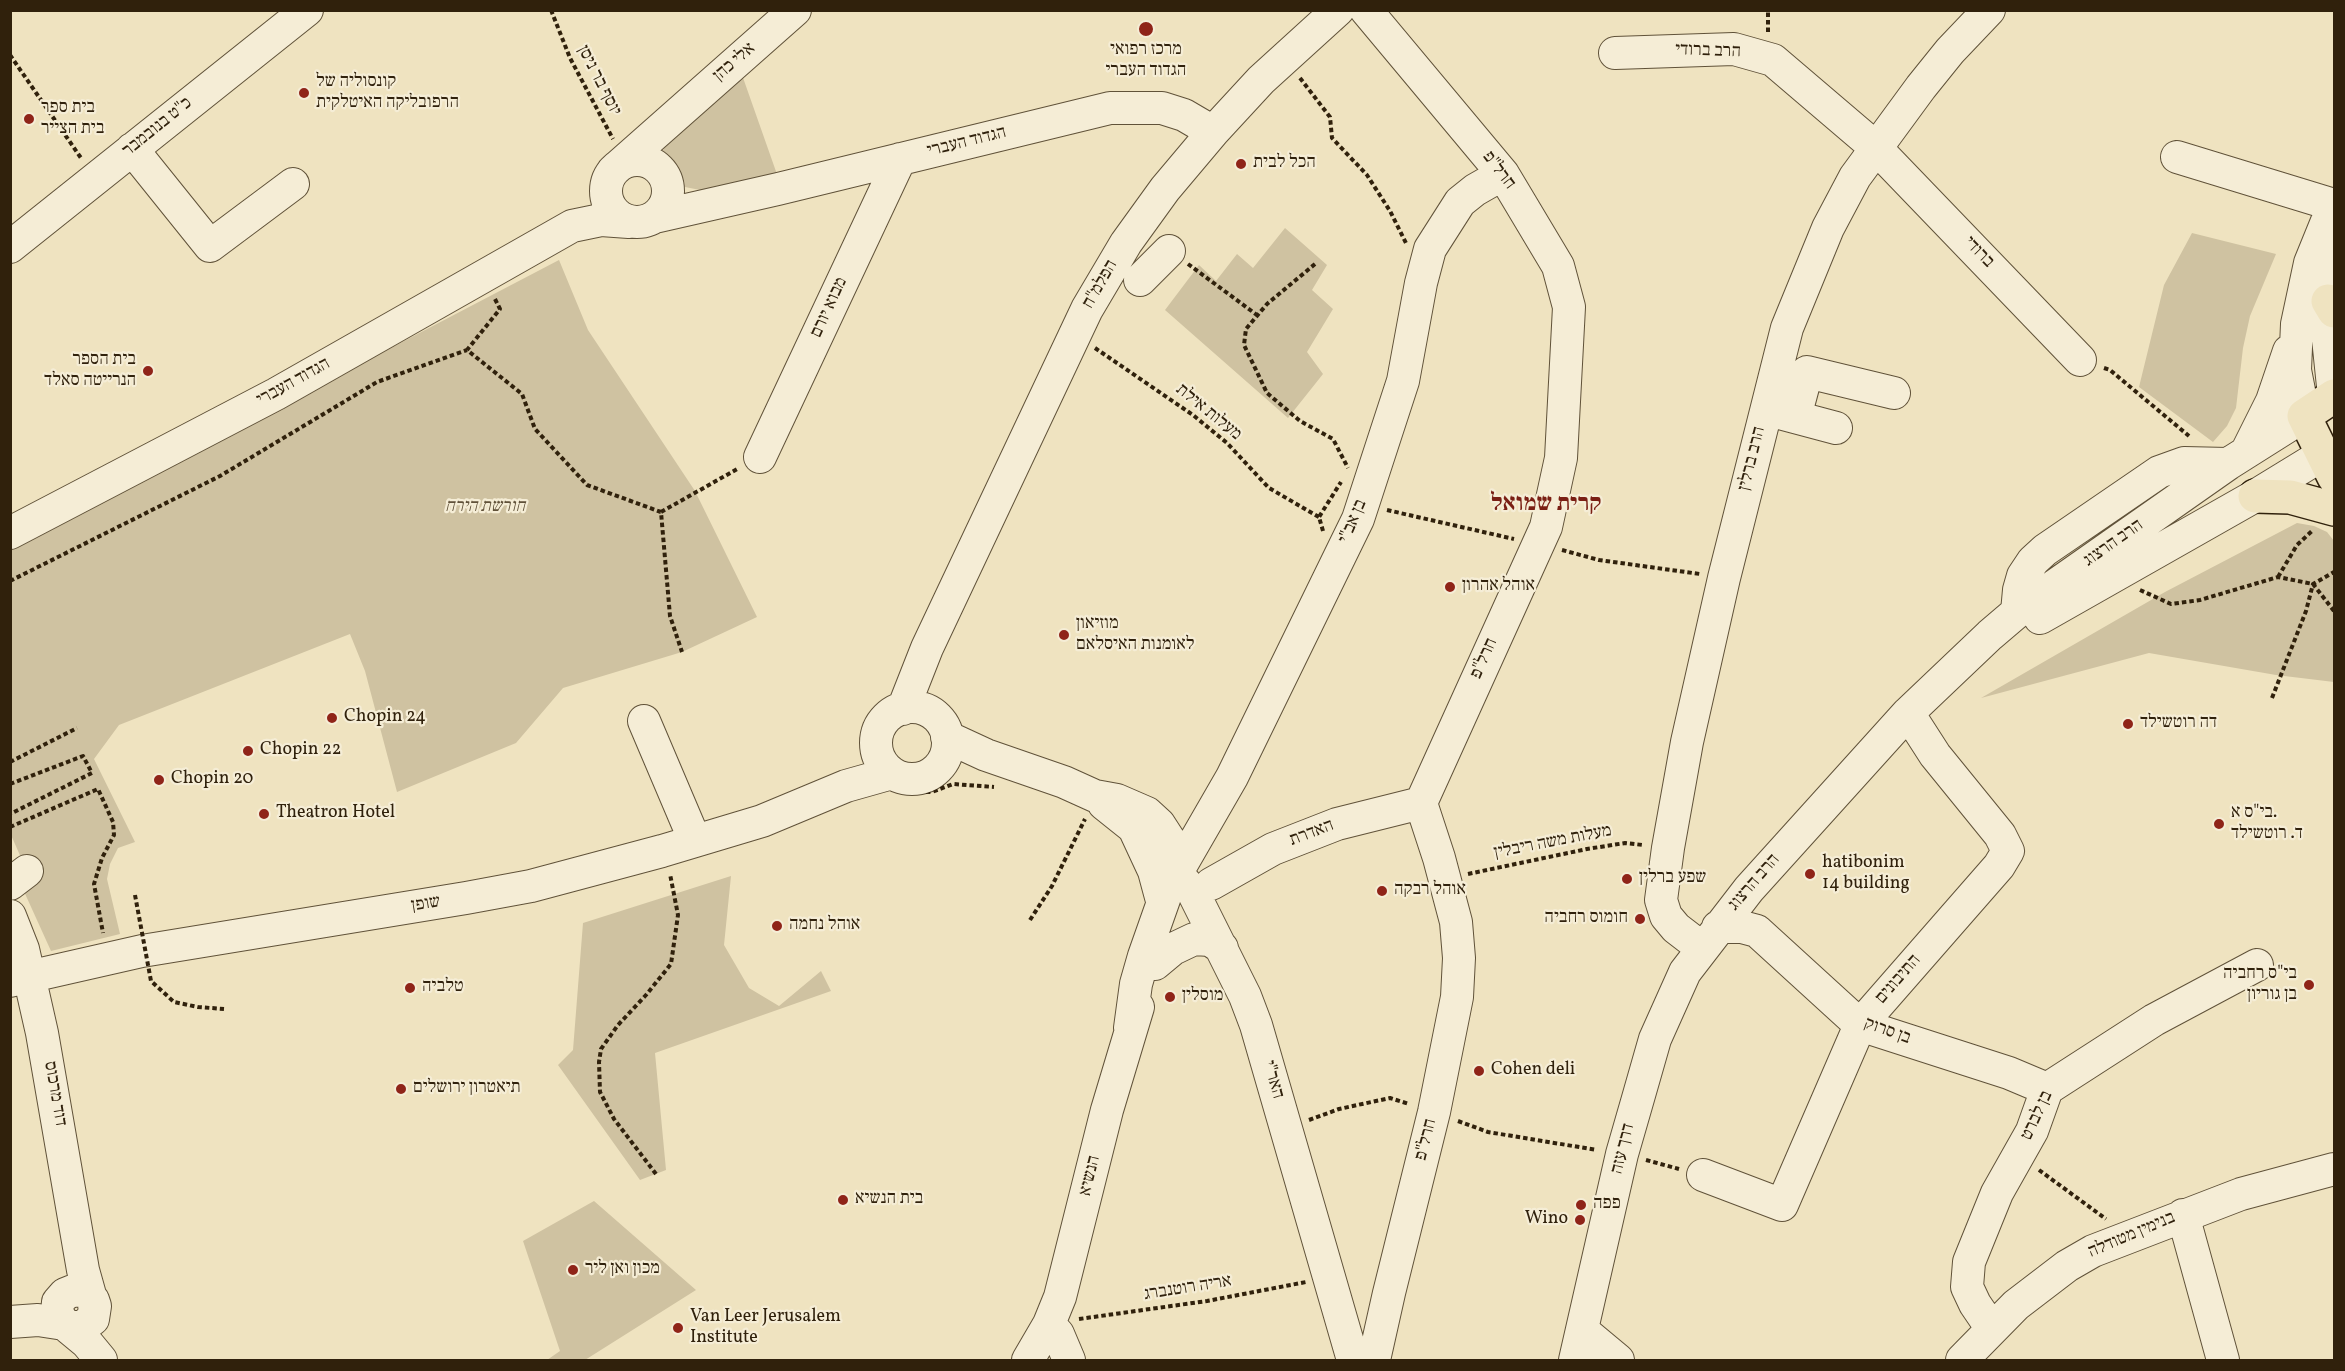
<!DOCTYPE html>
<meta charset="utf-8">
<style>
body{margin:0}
#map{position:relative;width:2345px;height:1371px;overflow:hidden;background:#efe3c0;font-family:Vollkorn,serif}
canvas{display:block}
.frame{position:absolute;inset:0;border:12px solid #30210c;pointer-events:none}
</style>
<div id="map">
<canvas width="2345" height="1371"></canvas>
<div class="frame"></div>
</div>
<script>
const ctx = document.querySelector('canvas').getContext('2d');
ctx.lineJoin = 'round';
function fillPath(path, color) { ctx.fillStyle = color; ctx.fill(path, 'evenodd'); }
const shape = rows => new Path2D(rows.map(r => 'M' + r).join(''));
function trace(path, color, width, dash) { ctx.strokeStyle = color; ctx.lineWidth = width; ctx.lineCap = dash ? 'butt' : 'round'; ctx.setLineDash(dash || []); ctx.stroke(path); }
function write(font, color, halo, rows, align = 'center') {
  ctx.font = font + ' Vollkorn,"Frank Ruhl Libre",serif'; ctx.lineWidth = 4.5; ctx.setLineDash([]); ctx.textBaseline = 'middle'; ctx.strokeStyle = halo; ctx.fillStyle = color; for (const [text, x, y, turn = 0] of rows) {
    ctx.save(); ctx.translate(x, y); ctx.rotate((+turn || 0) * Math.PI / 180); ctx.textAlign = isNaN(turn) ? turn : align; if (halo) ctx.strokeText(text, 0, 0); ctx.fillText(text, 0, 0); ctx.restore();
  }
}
const green = shape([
 [741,72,779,180,715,193,685,187,669,169,663,151,671,126],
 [1285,228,1327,265,1312,290,1333,309,1307,352,1323,374,1288,418,1165,310,1199,265,1216,281,1237,254,1253,268],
 [2192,233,2276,254,2250,316,2243,348,2236,408,2227,426,2213,442,2139,387,2164,285],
 [559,260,588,330,695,491,757,617,682,652,563,688,516,743,397,792,365,671,350,634,119,725,94,759,135,842,118,848,110,864,107,879,120,934,51,951,22,887,30,878,11,835,10,547],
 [2297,523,2314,526,2327,532,2334,541,2334,682,2276,675,2149,653,1981,698,2165,592],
 [731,876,724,945,749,988,779,1006,821,971,831,991,655,1053,666,1170,640,1180,558,1065,573,1050,583,923],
 [594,1201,696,1290,585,1360,547,1360,560,1351,523,1241]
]);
const path = shape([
 [551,10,570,58,613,139],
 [1768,32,1768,10],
 [10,55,81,158],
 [1300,78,1330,117,1332,138,1367,175,1390,211,1406,243],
 [1188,264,1257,315],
 [1315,264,1267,304,1246,329,1244,345,1267,393,1300,421,1333,439,1348,468],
 [495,299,500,309,467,350,522,394,535,429,587,485,661,512,670,616,682,652],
 [1095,348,1193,415,1227,443,1269,488,1319,517],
 [2104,368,2110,370,2189,436],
 [1387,510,1514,539],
 [661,512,739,468],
 [1323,531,1319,517,1341,482],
 [1562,550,1599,560,1700,574],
 [2278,577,2297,545,2313,530],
 [10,581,220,476,377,382,467,350],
 [2140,590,2171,604,2200,600,2278,577,2313,584,2334,611],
 [2272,698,2306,611,2313,584,2334,572],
 [10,762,77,728],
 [10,784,83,756,92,773,10,814],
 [911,791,932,792,953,784,994,787],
 [10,827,98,789,113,822,114,835,102,858,94,884,103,933],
 [1468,874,1587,849,1625,843,1643,845],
 [1030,920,1052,886,1085,819],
 [1309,1120,1339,1109,1390,1098,1409,1104],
 [1458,1121,1488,1132,1597,1150],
 [1646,1160,1679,1169],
 [2039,1170,2106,1219],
 [656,1174,614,1119,600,1092,599,1062,601,1049,618,1025,646,995,671,964,678,915,670,874],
 [1079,1319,1207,1301,1306,1282]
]);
const minor = shape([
 [1366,10,1503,174,1558,266,1569,307,1561,458,1546,527,1421,803,1439,858,1456,922,1459,958,1457,997,1434,1112,1389,1293,1374,1360],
 [1615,53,1734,49,1773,60,1875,147,2080,360],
 [132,149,210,246,293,184],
 [2177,157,2334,205],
 '606 191a31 31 0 1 1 62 0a31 31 0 1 1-62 0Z',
 [613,171,795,10],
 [655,217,778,189,1110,108,1162,108,1184,115,1213,132],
 [2330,238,2328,338,2334,396],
 [10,247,307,10],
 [1140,280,1169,251],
 [1776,412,1836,428],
 [1795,417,1807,372,1894,393],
 [2247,451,2272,401,2289,351],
 [760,457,900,159],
 [10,533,276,394,572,226,601,220,629,222],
 [2017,612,2019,590,2023,576,2033,561,2045,550,2159,472,2184,463,2228,464],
 [2040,618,2255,496,2322,455],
 '876 743a36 36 0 1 1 72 0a36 36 0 1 1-72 0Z',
 [903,709,927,648,1087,309,1126,243,1165,189,1213,132,1261,80,1338,10],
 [644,721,695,841],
 [947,737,986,755,1064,782,1095,796,1117,800,1147,813,1159,824,1170,841,1176,862,1176,883],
 [1104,804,1134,828,1154,871,1161,897],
 [1169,862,1194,894,1245,996,1256,1025,1353,1360],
 [10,884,27,871],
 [1211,884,1273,849,1337,824,1421,803],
 [10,916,23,949,42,1033,83,1270,90,1295],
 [1718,927,1742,927,1757,931,1860,1025,2009,1073,2047,1089],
 [1702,948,1676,928,1666,916,1661,900,1668,848,1687,742,1724,578,1787,328,1828,228,1855,177,1921,87,1950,51,1989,10],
 [1155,964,1173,949,1194,939,1210,940,1222,948],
 [10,981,142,951,466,898,531,886,662,851,762,821,846,786,892,773],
 [1130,1028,1136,984,1144,956,1168,888,1232,777,1358,519,1403,381,1421,283,1430,249,1460,202,1475,190,1503,174],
 [1703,1175,1782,1205,1860,1025,1999,866,2008,851,2000,835,1935,755,1908,713],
 [2183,1215,2223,1360],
 [10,1322,38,1320,64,1324],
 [1049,1324,1058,1334,1069,1360],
 [69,1327,82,1327,93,1319,95,1306,93,1300,86,1292,75,1290,65,1294,58,1302,57,1313,64,1324,87,1343,101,1360],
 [1992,1329,1975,1304,1967,1287,1969,1262,1997,1193,2032,1131,2047,1089,2154,1020,2257,965],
 [1582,1330,1618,1360],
 [1028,1360,1049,1324,1060,1297,1107,1110,1138,1007],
 [1575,1360,1622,1154,1639,1095,1655,1039,1685,972,1749,889,1908,713,1990,635,2017,612,2228,464,2304,416,2295,370,2297,324,2310,263,2334,204],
 [1962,1360,2016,1305,2067,1266,2093,1251,2241,1194,2334,1169]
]);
const major = shape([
 [2328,301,2334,311],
 [2334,396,2304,416,2334,477],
 [2255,496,2290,497,2334,509]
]);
const pathBridge = shape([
 [135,895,151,981,174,1002,198,1007,224,1009]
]);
const markers = [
 [1146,29,8,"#8f2418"],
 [304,93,6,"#8f2418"],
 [29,119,6,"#8f2418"],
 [1241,164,6,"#8f2418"],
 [148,371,6,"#8f2418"],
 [1450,587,6,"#8f2418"],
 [1064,635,6,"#8f2418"],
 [332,718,6,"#8f2418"],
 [2128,724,6,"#8f2418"],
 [248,751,6,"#8f2418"],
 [159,780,6,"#8f2418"],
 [264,814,6,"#8f2418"],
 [2219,824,6,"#8f2418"],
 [1810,874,6,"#8f2418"],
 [1627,879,6,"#8f2418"],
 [1382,891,6,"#8f2418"],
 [1640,919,6,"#8f2418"],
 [777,926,6,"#8f2418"],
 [2309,985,6,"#8f2418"],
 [410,988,6,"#8f2418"],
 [1170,997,6,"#8f2418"],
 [1479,1071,6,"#8f2418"],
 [401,1089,6,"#8f2418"],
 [843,1200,6,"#8f2418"],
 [1581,1205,6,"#8f2418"],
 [1580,1220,6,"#8f2418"],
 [573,1270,6,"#8f2418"],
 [678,1328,6,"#8f2418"]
];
const poiNames = [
 ["מרכז רפואי",1146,51,"center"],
 ["הגדוד העברי",1146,72,"center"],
 ["קונסוליה של",316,83],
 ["הרפובליקה האיטלקית",316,104],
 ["בית ספר",41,109],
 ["בית הצייר",41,130],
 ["הכל לבית",1253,164],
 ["בית הספר",136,361,"right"],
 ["הנרייטה סאלד",136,382,"right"],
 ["אוהל אהרון",1462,587],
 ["מוזיאון",1076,625],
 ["לאומנות האיסלאם",1076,646],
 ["Chopin 24",344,718],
 ["דה רוטשילד",2140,724],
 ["Chopin 22",260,751],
 ["Chopin 20",171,780],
 ["Theatron Hotel",276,814],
 ["בי\"ס א.",2231,814],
 ["ד. רוטשילד",2231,835],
 ["hatibonim",1822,864],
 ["14 building",1822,885],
 ["שפע ברלין",1639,879],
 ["אוהל רבקה",1394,891],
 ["חומוס רחביה",1628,919,"right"],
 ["אוהל נחמה",789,926],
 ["בי\"ס רחביה",2297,975,"right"],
 ["בן גוריון",2297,996,"right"],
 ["טלביה",422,988],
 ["מוסלין",1182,997],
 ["Cohen deli",1491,1071],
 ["תיאטרון ירושלים",413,1089],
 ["בית הנשיא",855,1200],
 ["פפה",1593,1205],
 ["Wino",1568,1220,"right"],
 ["מכון ואן ליר",585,1270],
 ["Van Leer Jerusalem",690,1318],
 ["Institute",690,1339]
];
const streetNames = [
 ["הרב ברודי",1708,52,2],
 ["אלי כהן",735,63,-41],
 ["יוסף בר ניסן",598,81,63],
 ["כ\"ט בנובמבר",158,128,-39],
 ["הגדוד העברי",967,143,-14],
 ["חרל\"פ",1498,171,53],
 ["ברודי",1978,253,46],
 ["הפלמ\"ח",1101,285,-60],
 ["מבוא יורם",830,308,-65],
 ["הגדוד העברי",294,383,-29],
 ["מעלות אילת",1208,413,39],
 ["הרב ברלין",1753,459,-76],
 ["בן אב\"י",1354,522,-67],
 ["הרב הרצוג",2114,544,-35],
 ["חרל\"פ",1485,659,-66],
 ["האדרת",1312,834,-21],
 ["מעלות משה ריבלין",1553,843,-11],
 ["הרב הרצוג",1755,883,-49],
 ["שופן",426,905,-9],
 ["התיבונים",1899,980,-49],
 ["בן סרוק",1887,1032,20],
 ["האר\"י",1272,1080,74],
 ["דוד מרכוס",54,1094,80],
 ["בן לברט",2038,1116,-65],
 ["חרל\"פ",1427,1140,-76],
 ["דרך עזה",1624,1149,-76],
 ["הנשיא",1091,1176,-76],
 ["בנימין מטודלה",2132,1236,-23],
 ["אריה רוטנברג",1188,1289,-9]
];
const parkNames = [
 ["חורשת הירח",485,508]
];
const districtNames = [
 ["קרית שמואל",1546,506]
];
fillPath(green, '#cfc2a1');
trace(minor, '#605239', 34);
trace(major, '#30210c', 36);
trace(path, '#30210c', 4, [4.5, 3]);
trace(minor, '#f5edd6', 32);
trace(major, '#efe3c0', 33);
trace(pathBridge, '#30210c', 4, [4.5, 3]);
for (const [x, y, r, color] of markers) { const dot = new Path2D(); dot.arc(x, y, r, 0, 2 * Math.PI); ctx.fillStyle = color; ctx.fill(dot); trace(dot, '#f5edd6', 2); }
write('18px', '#30210c', '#f5edd6', poiNames, 'left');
write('18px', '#30210c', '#f5edd6', streetNames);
write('italic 18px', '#605139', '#f5edd6', parkNames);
write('bold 24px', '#7a1f14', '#f5edd6', districtNames);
</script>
